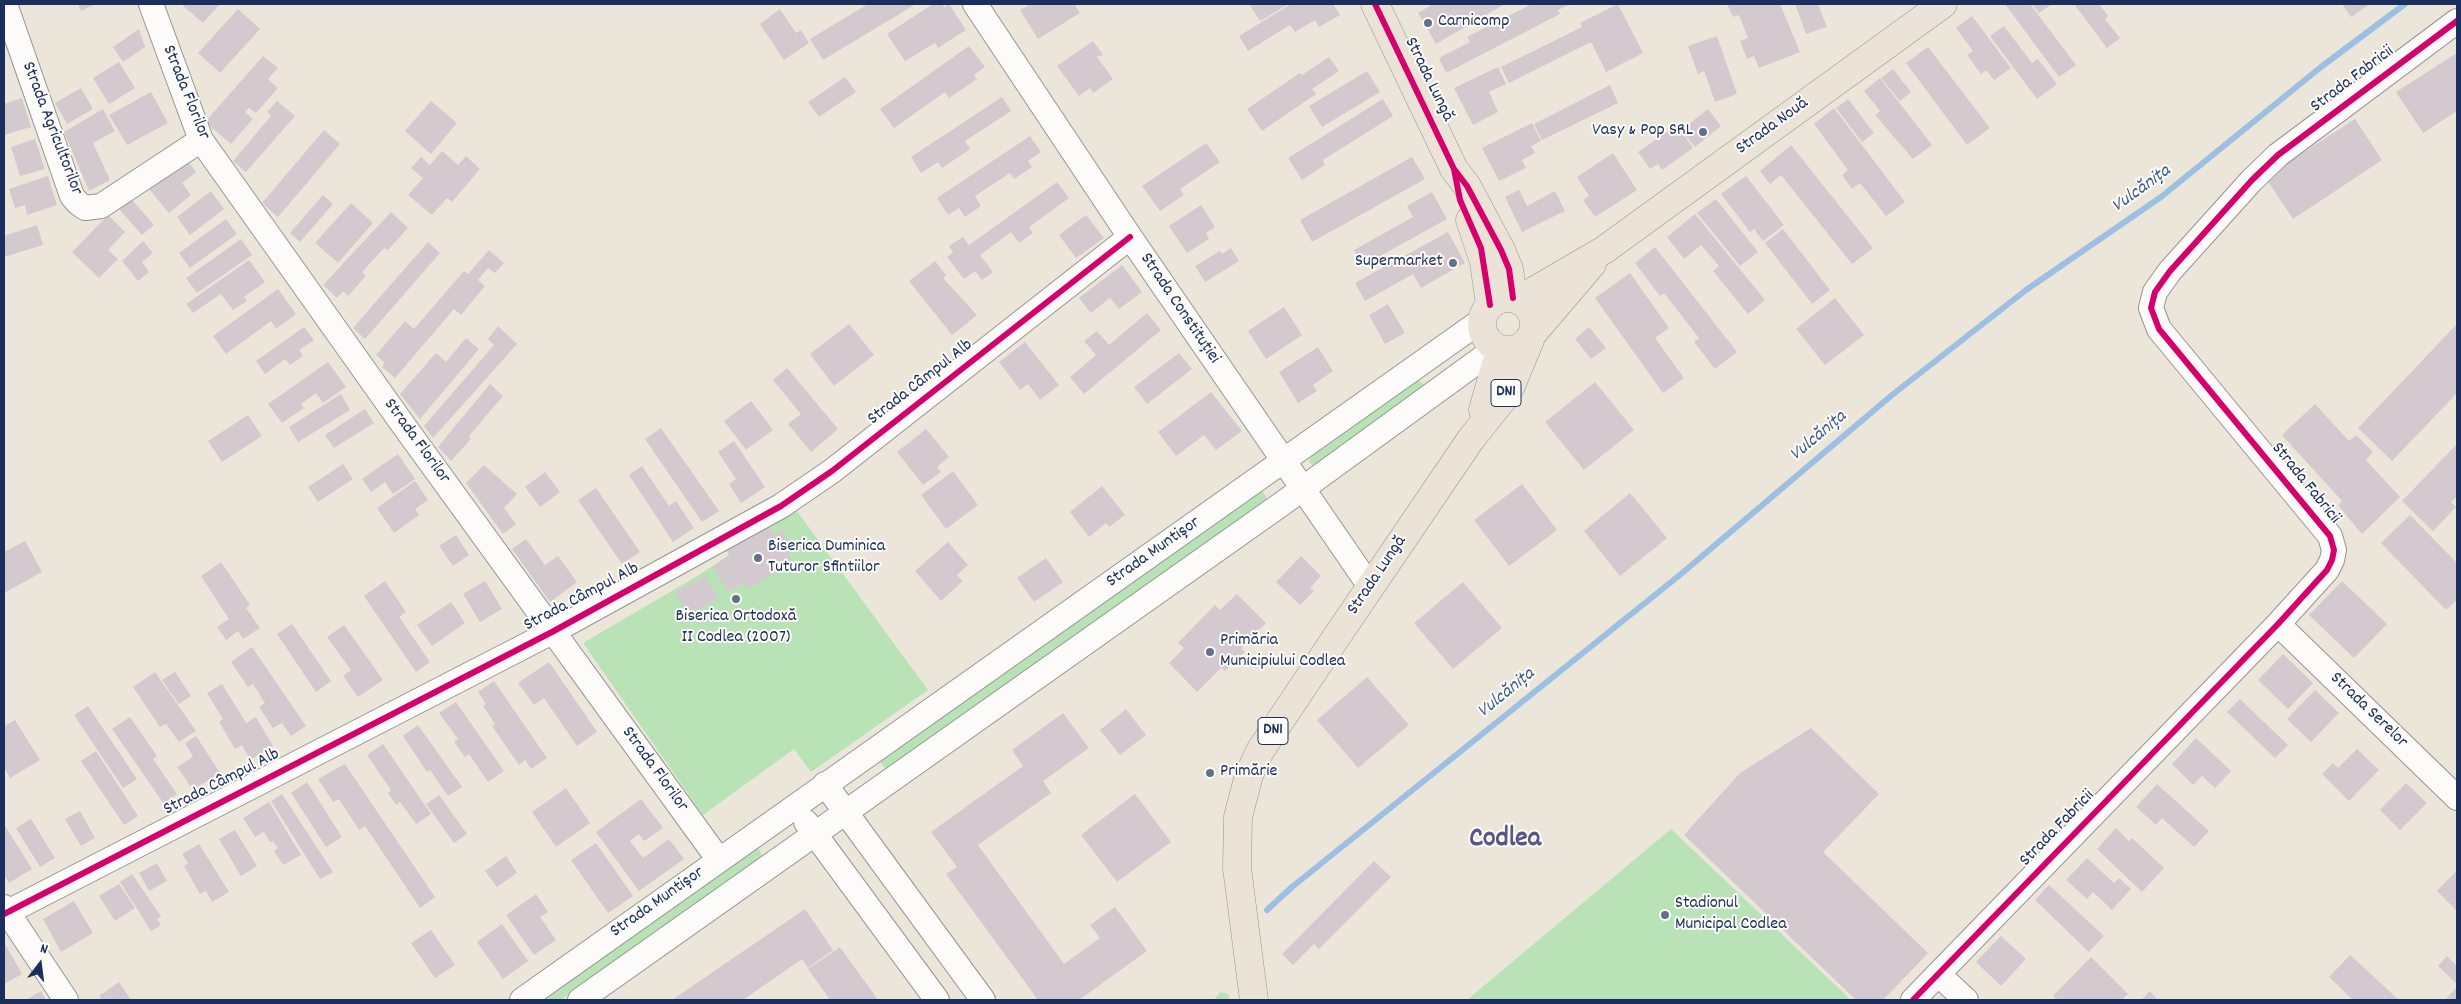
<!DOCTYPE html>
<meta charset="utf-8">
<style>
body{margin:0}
#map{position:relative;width:2461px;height:1004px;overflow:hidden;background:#ebe6d9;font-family:Dekko,sans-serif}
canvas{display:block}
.frame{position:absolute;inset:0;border:5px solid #1b2f5e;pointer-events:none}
.north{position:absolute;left:15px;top:939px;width:50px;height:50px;-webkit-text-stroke:4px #fdfcf7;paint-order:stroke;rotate:15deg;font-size:14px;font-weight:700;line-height:20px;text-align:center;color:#1b2f5e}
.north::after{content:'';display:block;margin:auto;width:18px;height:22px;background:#1b2f5e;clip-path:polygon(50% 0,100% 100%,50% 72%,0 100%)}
</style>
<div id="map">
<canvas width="2461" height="1004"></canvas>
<div class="frame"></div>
<div class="north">N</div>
</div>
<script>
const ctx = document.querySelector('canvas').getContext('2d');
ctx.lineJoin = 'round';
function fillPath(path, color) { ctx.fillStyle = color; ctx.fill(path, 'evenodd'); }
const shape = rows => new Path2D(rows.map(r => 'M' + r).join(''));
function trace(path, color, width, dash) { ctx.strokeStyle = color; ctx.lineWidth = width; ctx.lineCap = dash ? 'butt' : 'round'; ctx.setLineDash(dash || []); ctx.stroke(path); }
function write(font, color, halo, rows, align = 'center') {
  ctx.font = font + ' Dekko,sans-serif'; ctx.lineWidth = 4; ctx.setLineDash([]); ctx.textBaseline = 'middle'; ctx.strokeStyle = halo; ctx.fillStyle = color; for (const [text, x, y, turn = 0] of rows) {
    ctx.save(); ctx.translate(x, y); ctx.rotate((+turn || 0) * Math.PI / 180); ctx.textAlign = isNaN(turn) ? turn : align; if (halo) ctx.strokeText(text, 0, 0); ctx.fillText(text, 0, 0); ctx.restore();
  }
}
const green = shape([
 [1418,380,1426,386,1313,467,1309,461,1311,457],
 [1258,491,1263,492,1267,499,1266,503,888,769,885,768,880,761,882,758],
 [794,507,928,690,811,772,794,749,703,815,583,643,699,575,729,555,725,548],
 [1671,829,1851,1000,1467,1000],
 [754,848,758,848,762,855,760,859,561,1000,539,1000],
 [1220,992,1228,994,1230,1000,1214,1000]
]);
const stream = shape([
 [1267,910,1292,887,1681,574,1892,395,2026,290,2161,197,2321,67,2405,4]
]);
const building = shape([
 [78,4,96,4,81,11],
 [181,4,220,4,203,23],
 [868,4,916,4,823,60,810,39],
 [933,4,942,4,944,7,949,4,966,30,938,48,935,43,905,61,887,34],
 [1031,4,1074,4,1080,13,1038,39,1020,10],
 [1249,4,1289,4,1260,21],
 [1291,4,1333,4,1340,15,1319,27,1315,20,1295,32,1290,25,1248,51,1239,36],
 [1433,4,1505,4,1436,44,1418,13],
 [1532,4,1571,4,1558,10,1560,14,1446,73,1439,58,1470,42,1467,37],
 [1618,4,1643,53,1606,72,1591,42,1509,83,1501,67,1582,27,1580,23],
 [1727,4,1780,4,1800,52,1759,68,1754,56,1747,59,1740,41,1748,38,1739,15,1733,17],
 [1795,4,1818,4,1827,27,1806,34],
 [2005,4,2030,4,2076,65,2059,77],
 [2032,4,2052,4,2039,13],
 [2074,4,2099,4,2108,16,2105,19,2120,38,2107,48],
 [2342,4,2370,4,2351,17],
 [238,9,260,29,220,73,198,53],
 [780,9,796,33,801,30,809,43,784,60,760,24],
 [1972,16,2011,68,1994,80,1986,70,1981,74,1967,55,1973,51,1956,28],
 [2004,26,2032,63,2038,59,2057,84,2037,99,1990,36],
 [139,29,145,47,123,62,113,47],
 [1717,36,1737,94,1715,102,1704,71,1698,74,1688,46],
 [1093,41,1103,55,1097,57,1113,79,1093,93,1090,88,1079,96,1057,66],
 [969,46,985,67,974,75,977,79,949,98,945,92,894,128,880,109],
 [1928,47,1990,128,1967,145,1906,63],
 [2457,53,2457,111,2423,133,2396,92],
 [263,56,278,68,268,79,278,88,256,113,249,108,245,112,253,119,231,144,205,122],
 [1329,57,1339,71,1312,89,1316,94,1262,131,1247,109,1300,73,1302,75],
 [119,62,135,88,109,104,93,78],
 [1498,67,1506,84,1489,92,1498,112,1473,125,1454,88],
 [1893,69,1911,92,1900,101,1881,78],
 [1367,71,1380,92,1322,127,1309,106],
 [845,77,856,92,819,117,808,102],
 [1880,78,1932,145,1913,159,1875,115,1880,111,1864,91],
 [1610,85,1618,103,1542,140,1534,124],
 [81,88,93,109,67,124,55,103],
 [151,92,168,123,127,145,109,115],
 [1002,97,1011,111,965,141,970,149,942,168,938,162,921,173,911,157],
 [22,98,31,127,4,135,4,104],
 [1383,99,1393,116,1323,160,1325,165,1302,180,1288,158],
 [1848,99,1874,133,1862,142,1836,108],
 [277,101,295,116,246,172,233,161,271,116,267,112],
 [431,101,457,123,431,154,405,131],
 [1834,108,1905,202,1886,216,1860,183,1852,189,1842,175,1848,170,1814,124],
 [103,109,115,131,93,143,110,180,89,191,64,132],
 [1708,109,1721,126,1695,147,1681,130],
 [2355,119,2382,160,2293,219,2265,177],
 [1532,123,1541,141,1531,146,1535,153,1522,160,1526,168,1499,181,1482,148],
 [1677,125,1693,148,1662,170,1658,164,1650,169,1638,152],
 [324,130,340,144,278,217,262,203],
 [1030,136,1041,152,1028,161,1032,167,1014,179,1010,173,975,196,981,206,965,217,959,208,948,215,937,198],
 [35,139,45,169,20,176,11,147],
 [1206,143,1220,162,1180,189,1184,195,1160,211,1142,186],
 [1791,145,1873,248,1852,264,1781,175,1770,184,1760,171],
 [442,151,458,165,466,156,480,169,452,202,447,198,432,215,408,195,423,178,411,168,421,157,430,165],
 [1613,153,1637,190,1595,217,1583,200,1589,196,1577,177],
 [1412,157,1425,179,1312,242,1300,220],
 [186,159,196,172,182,183,191,195,169,213,149,189],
 [48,176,57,205,27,215,25,205,15,208,9,189],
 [1746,176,1784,225,1763,241,1754,229,1750,232,1721,194],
 [1057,182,1069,198,1029,227,1033,233,1019,243,1011,232,980,255,993,272,982,280,975,271,964,279,947,257,953,252,949,246,963,237,969,245],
 [1519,190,1527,206,1555,191,1565,211,1522,232,1505,197],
 [211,191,224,209,190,235,177,217],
 [1432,192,1447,219,1362,266,1354,250,1413,217,1407,206],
 [323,195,333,204,300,242,290,233],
 [131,199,154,225,142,235,119,209],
 [1716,199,1758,252,1740,266,1697,213],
 [351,203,373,223,338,263,315,243],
 [1201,205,1215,227,1206,233,1209,239,1187,253,1169,226],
 [391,212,408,228,388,250,384,248,362,272,366,276,348,296,343,291,337,298,323,285],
 [1695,214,1765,300,1748,314,1713,271,1719,266,1701,245,1684,259,1667,237],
 [108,215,125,232,108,250,118,259,99,278,72,252],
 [1086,215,1104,238,1076,258,1059,235],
 [226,219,237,234,190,268,179,253],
 [37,225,43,245,4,257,4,236],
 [1783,229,1830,290,1812,304,1765,243],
 [1448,232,1465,263,1421,288,1413,274,1365,301,1355,283],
 [241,239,252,255,197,293,186,278],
 [143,241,153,253,142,262,149,272,138,281,122,261],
 [428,242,440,253,365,339,353,328],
 [1655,247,1737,352,1715,369,1694,342,1699,338,1664,293,1660,296,1635,263],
 [1231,248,1239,261,1205,282,1195,266,1220,251,1222,254],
 [489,250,504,263,495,273,488,268,478,280,485,286,461,315,454,309,395,378,382,367,385,363,376,355,405,321,414,329,464,271,468,274],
 [249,260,265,282,244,297,247,301,233,310,221,294,193,313,186,304],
 [935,261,946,275,943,278,977,315,952,335,909,281],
 [1122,265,1142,292,1119,309,1110,298,1091,313,1079,298],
 [1630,273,1669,328,1655,338,1684,378,1663,393,1595,298],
 [278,289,296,314,276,329,271,321,226,354,213,336],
 [1835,298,1864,335,1825,365,1796,329],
 [1388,304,1405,333,1385,344,1369,315],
 [1284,307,1302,335,1266,359,1248,331],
 [1147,313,1161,330,1084,394,1070,377,1096,355,1084,341,1097,331,1109,345],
 [849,324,874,355,834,386,810,354],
 [2457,324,2457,393,2392,461,2358,428],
 [498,326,517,344,433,438,424,426,494,345,488,339],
 [304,327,314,340,299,350,303,356,290,365,285,359,265,374,256,361],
 [1589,327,1606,348,1591,359,1575,339],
 [466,338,479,349,420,419,400,394,436,353,446,362],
 [1025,342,1059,385,1040,400,1028,384,1020,390,999,362],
 [1318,347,1333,371,1313,385,1317,391,1298,403,1279,372],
 [1179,353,1192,369,1147,404,1134,387],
 [328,362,346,387,323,403,316,393,301,404,304,408,282,423,268,404],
 [787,368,838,429,811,452,788,424,801,414,773,380],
 [1595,382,1634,430,1584,470,1545,422],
 [490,384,503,396,469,436,471,439,451,461,438,447],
 [1211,392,1242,431,1216,450,1204,435,1176,456,1158,432],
 [341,394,350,410,298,442,289,427],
 [751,401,773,430,746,450,724,421],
 [2315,404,2349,441,2356,435,2373,452,2366,460,2400,497,2362,534,2338,505,2342,501,2282,435],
 [365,409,374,423,334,448,325,435],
 [248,415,262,436,222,462,208,441],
 [661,428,719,511,702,522,645,439],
 [926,429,949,457,937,467,941,472,923,485,897,452],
 [734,441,765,487,741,503,729,484,736,479,718,452],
 [2457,444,2457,496,2451,502,2456,507,2433,531,2402,501],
 [398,454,415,479,393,494,385,482,371,492,362,479],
 [343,464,353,479,318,502,308,487],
 [484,465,517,494,504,508,516,524,503,534,466,483],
 [642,466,669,506,676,501,694,528,673,542,629,475],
 [953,471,978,505,946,529,921,495],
 [545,472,560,492,540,507,525,487],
 [415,481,428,500,415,509,419,515,394,533,377,508],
 [1522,484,1557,530,1509,566,1474,520],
 [1102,486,1125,515,1109,527,1106,523,1089,537,1070,512],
 [596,488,640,552,622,564,578,500],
 [1630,493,1667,538,1620,576,1584,531],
 [2410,515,2457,563,2457,600,2446,610,2381,543],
 [767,523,774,534,781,530,792,544,784,548,793,561,748,589,745,582,728,592,713,566,730,555,725,548],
 [456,535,469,555,453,566,439,546],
 [526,539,545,565,558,556,577,582,550,602,512,549],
 [25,541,42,572,4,593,4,552],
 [948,542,968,565,957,575,963,581,941,601,915,571],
 [1301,556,1321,576,1310,588,1314,591,1300,605,1276,582],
 [1046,558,1063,582,1034,602,1017,578],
 [221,562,250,605,246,608,260,628,243,639,238,631,226,640,217,627,229,619,201,576],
 [705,576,718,598,689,616,675,592],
 [385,581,406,612,399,617,430,662,416,672,364,596],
 [485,581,502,609,480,622,463,594],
 [2342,581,2387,624,2354,658,2309,615],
 [1463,582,1502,628,1453,669,1414,623],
 [1237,594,1266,623,1241,648,1245,652,1225,671,1221,668,1197,692,1169,663,1184,648,1178,643,1215,605,1220,610],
 [451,602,465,623,432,646,417,625],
 [292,624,331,681,316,692,277,634],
 [344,625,383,680,358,697,343,676,351,670,327,637],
 [252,647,306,726,291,736,282,723,273,728,259,707,265,703,253,684,248,687,231,662],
 [2283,654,2313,683,2288,709,2258,680],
 [549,662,597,732,577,746,544,698,534,705,518,683],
 [155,672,196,731,179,742,166,724,160,727,133,687],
 [175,672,191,696,179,704,162,680],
 [1367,677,1409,725,1358,768,1317,720],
 [494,681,547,758,531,769,525,760,519,765,492,726,495,724,483,706,486,704,478,692],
 [222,684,246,723,256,717,273,746,250,760,242,745,235,749,219,722,223,719,207,693],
 [2315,690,2339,713,2311,742,2287,719],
 [2240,699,2288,745,2275,758,2227,712],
 [456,702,504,771,488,782,469,754,465,757,454,742,458,739,439,713],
 [88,706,137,779,123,788,74,715],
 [1126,709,1146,735,1120,755,1100,730],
 [1063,713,1089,748,1043,781,1051,793,978,845,1064,964,1100,938,1090,925,1115,907,1147,951,1079,1000,1038,1000,946,874,957,867,931,832,1023,766,1012,750],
 [130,717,157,756,153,759,177,794,164,804,112,729],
 [15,720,40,760,10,778,4,767,4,726],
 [418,725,462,787,448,796,430,770,427,772,403,736],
 [1811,728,1879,794,1823,852,1928,953,1883,1000,1856,1000,1684,835,1740,773],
 [196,736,220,773,193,790,177,767,193,757,185,743],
 [2196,738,2231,771,2215,788,2202,776,2193,785,2172,764],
 [383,744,431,814,416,824,400,802,396,805,388,793,391,790,367,755],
 [2357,749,2379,770,2349,801,2322,774,2333,763,2338,768],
 [96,751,138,816,124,825,81,761],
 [345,764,435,897,420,908,365,826,359,830,339,799,333,802,318,779],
 [307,782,342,837,326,847,291,793],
 [2406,783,2427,803,2400,830,2380,810],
 [2157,784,2209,831,2194,847,2162,818,2156,825,2136,807],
 [566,788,590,823,556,847,532,812],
 [282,794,333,872,320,879,271,801],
 [1135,794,1171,842,1117,882,1081,835],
 [439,795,467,834,454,843,426,804],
 [641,799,663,828,644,841,639,834,630,841,643,858,669,839,684,859,639,891,596,832],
 [269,802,301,855,283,865,274,851,278,848,273,841,270,842,264,832,255,837,243,818],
 [80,811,95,838,81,846,65,819],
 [31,819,55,858,40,867,16,828],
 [4,824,32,869,9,883,4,875],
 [2116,828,2129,841,2132,838,2164,868,2142,892,2097,849],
 [235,830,257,866,241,876,219,839],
 [596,843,633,896,608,913,571,860],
 [199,844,229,892,212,902,206,891,200,894,184,866,188,863,182,854],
 [506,856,517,873,497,887,485,871],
 [2087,858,2114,883,2119,878,2131,889,2112,910,2093,892,2087,899,2066,880],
 [1374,861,1391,877,1319,949,1314,944,1293,965,1282,954],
 [157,863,167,881,149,891,139,873],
 [2457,870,2457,911,2437,891],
 [132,874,161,916,157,919,161,925,151,931,120,882],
 [119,884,135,908,115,921,99,896],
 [2049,885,2104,936,2089,952,2035,900],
 [536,894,548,912,540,917,556,940,534,955,506,915],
 [74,901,93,933,61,952,43,919],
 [805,909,833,950,808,968,802,959,743,1000,672,1000],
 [502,924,528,961,503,979,477,942],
 [431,930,455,965,435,978,411,943],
 [2001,936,2026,959,2001,986,1976,962],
 [4,942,22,974,4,984],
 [840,947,878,1000,830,1000,808,969],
 [2350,955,2399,1000,2353,1000,2329,977],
 [2447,956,2457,966,2457,984,2438,966],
 [2091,957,2128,994,2121,1000,2057,1000,2053,996],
 [119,982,131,1000,102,1000,99,996],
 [2457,987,2457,1000,2445,1000],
 [41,991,46,1000,26,1000],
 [2150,991,2158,1000,2141,1000]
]);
const minor = shape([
 [5,4,72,196,78,203,85,208,101,206,201,140],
 [151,4,201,140,404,426,719,860],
 [975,4,1130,237,1371,588],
 [2278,624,2457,798],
 [825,784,983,1000],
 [806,822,937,1000],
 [4,907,66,1000],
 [4,914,552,632,781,506,832,471,1130,237],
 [1938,974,1966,1000],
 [522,1000,1482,320],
 [580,1000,1283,503,1496,348],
 [1913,1000,2278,624,2327,570,2332,560,2334,550,2330,536,2159,329,2151,308,2155,292,2170,271,2252,180,2278,155,2457,21]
]);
const major = shape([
 [1518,300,1604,250,1943,4],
 [1534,332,1592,264]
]);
const highway = shape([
 [1375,4,1454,169,1467,186,1501,250,1509,269,1513,298],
 [1470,220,1484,262,1490,305],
 '1482 324a26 26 0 1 1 52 0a26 26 0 1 1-52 0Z',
 [1483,410,1500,350],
 [1254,1000,1237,868,1238,817,1249,775,1260,751,1331,645,1471,439,1503,399,1511,386,1530,340]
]);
const cycleway = shape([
 [1375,4,1454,169,1467,186,1501,250,1509,269,1513,298],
 [1454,169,1460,200,1481,248,1490,305],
 [4,914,552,632,781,506,832,471,1130,237],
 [1913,1000,2278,624,2327,570,2332,560,2334,550,2330,536,2159,329,2151,308,2155,292,2170,271,2252,180,2278,155,2457,21]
]);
const markers = [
 [1428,23,5,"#646f89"],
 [1703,132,5,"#646f89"],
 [1453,263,5,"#646f89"],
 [758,558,5,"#646f89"],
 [736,599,5,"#646f89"],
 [1210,652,5,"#646f89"],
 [1210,773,5,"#646f89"],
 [1665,915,5,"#646f89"]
];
const shields = [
 [1506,393,30],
 [1273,731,30]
];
const shieldNames = [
 ["DN1",1506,393],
 ["DN1",1273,731]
];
const poiNames = [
 ["Carnicomp",1438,23],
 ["Vasy & Pop SRL",1693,132,"right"],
 ["Supermarket",1443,263,"right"],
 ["Biserica Duminica",768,548],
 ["Tuturor Sfintiilor",768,569],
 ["Biserica Ortodoxă",736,618,"center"],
 ["II Codlea (2007)",736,639,"center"],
 ["Primăria",1220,642],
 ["Municipiului Codlea",1220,663],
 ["Primărie",1220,773],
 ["Stadionul",1675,905],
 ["Municipal Codlea",1675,926]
];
const streetNames = [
 ["Strada Lungă",1428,80,64],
 ["Strada Fabricii",2353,80,-37],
 ["Strada Florilor",185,93,68],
 ["Strada Nouă",1773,127,-36],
 ["Strada Agricultorilor",51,129,69],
 ["Strada Constituției",1179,309,56],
 ["Strada Câmpul Alb",921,383,-38],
 ["Strada Florilor",416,442,54],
 ["Strada Fabricii",2305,484,51],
 ["Strada Muntișor",1154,553,-35],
 ["Strada Lungă",1378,576,-56],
 ["Strada Câmpul Alb",582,598,-28],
 ["Strada Serelor",2368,711,44],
 ["Strada Florilor",654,770,54],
 ["Strada Câmpul Alb",222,783,-27],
 ["Strada Fabricii",2058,829,-46],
 ["Strada Muntișor",658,903,-35]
];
const waterNames = [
 ["Vulcănița",2142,190,-36],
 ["Vulcănița",1819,437,-40],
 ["Vulcănița",1507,694,-39]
];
const townNames = [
 ["Codlea",1505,841]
];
fillPath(green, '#b9e2b7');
trace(stream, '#9dbfe4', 6);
fillPath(building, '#d5c9d0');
trace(minor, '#949595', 26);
trace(major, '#949595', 29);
trace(highway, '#949595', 29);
trace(minor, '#fcfbf9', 24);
trace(major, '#ebe3d7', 28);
trace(highway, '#ebe3d7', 28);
trace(cycleway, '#d6006c', 6);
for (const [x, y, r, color] of markers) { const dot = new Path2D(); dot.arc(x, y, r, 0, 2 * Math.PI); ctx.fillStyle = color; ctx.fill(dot); trace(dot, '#fdfcf7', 2); }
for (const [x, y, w] of shields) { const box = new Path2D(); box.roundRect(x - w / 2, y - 13.5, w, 27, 4); ctx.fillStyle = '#fdfcf7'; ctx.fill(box); trace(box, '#1b2f5e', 1); }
write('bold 16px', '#1b2f5e', null, shieldNames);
write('18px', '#1b2f5e', '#fdfcf7', poiNames, 'left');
write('18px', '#1b2f5e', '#fdfcf7', streetNames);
write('italic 19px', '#3d5b8e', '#fdfcf7', waterNames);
write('bold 28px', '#59568a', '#fdfcf7', townNames);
</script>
